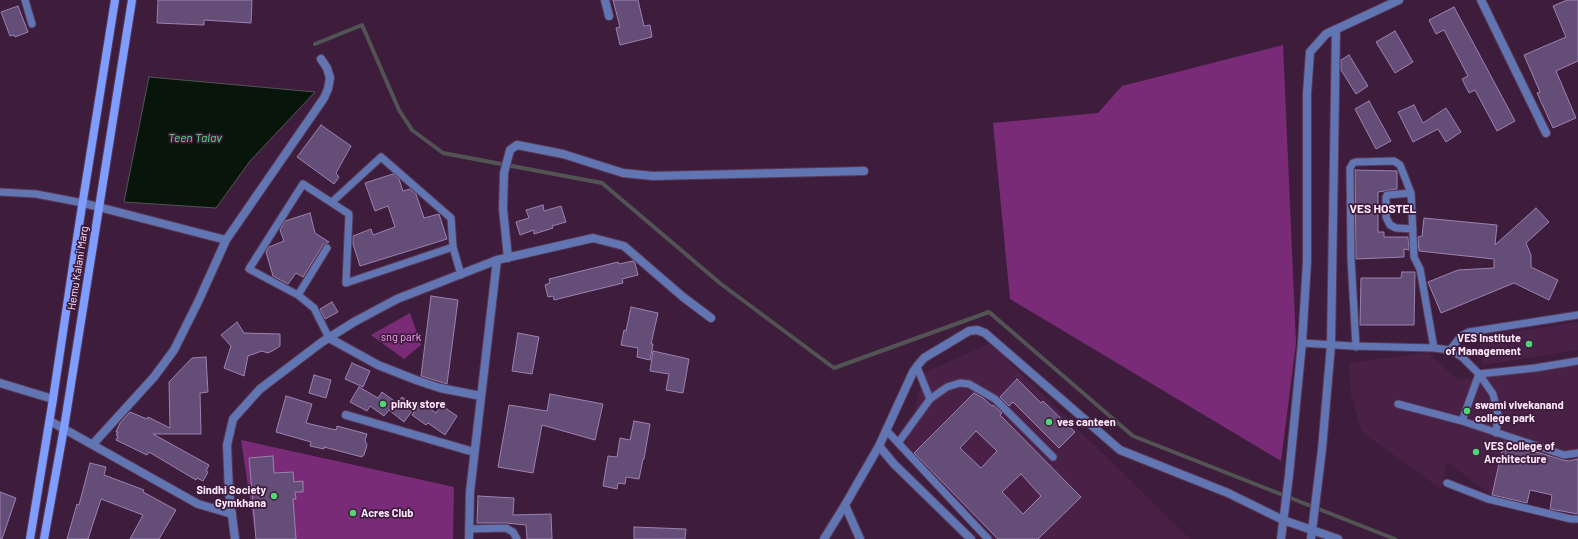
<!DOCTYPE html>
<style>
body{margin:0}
canvas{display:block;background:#3e1c3c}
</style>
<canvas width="1578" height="539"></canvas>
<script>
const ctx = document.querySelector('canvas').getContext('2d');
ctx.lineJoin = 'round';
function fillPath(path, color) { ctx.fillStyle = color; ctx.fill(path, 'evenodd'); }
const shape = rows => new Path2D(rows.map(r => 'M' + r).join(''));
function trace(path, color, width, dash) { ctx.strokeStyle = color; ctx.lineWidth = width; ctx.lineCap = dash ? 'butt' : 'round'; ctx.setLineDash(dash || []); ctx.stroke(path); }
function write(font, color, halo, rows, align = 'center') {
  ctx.font = font + ' Barlow,sans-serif'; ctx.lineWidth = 3.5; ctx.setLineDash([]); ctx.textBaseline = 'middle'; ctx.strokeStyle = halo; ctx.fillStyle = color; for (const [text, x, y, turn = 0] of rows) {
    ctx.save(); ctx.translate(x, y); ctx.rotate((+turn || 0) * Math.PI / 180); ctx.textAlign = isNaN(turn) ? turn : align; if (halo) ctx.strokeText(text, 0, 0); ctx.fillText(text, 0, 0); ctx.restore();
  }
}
const built = shape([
 [1578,322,1578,350,1483,365,1479,337],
 [990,343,1190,539,991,539,904,454,924,373],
 [1428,353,1458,380,1578,360,1578,459,1569,461,1563,460,1504,442,1492,495,1447,462,1441,489,1362,432,1351,395,1349,363]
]);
const green = shape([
 [1283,45,1296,343,1281,461,1010,299,993,123,1098,113,1122,86],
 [410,313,421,345,404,359,371,335],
 [241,440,454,487,453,539,256,539]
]);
const water = shape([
 [149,77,315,92,250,161,216,208,124,202,149,77]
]);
const stream = shape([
 [315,44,362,25,399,110,412,130,443,153,602,183,721,284,834,368,989,312,1133,436,1395,539]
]);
const building = shape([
 [158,0,252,0,251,23,204,20,204,25,157,23,158,0],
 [613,0,638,0,644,26,650,25,652,37,620,45,616,28,620,27,613,0],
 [1567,0,1578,0,1578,61,1556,71,1576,118,1553,128,1537,93,1540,92,1524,55,1566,37,1553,6,1567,0],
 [18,6,28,32,15,37,14,35,10,36,1,12,18,6],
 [1454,7,1515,121,1497,131,1475,90,1469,93,1462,79,1468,76,1444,30,1436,34,1429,20,1454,7],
 [1395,31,1413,62,1395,73,1376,42,1395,31],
 [1349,55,1368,86,1356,94,1341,70,1341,60,1349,55],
 [1369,101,1391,141,1376,149,1355,109,1369,101],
 [1414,105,1423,123,1446,108,1461,132,1446,142,1438,129,1413,142,1398,112,1414,105],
 [321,125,351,146,336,173,339,177,334,184,297,157,321,125],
 [1355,170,1397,171,1397,189,1378,192,1378,232,1384,232,1384,237,1408,237,1409,250,1404,249,1404,257,1356,259,1355,170],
 [393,174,399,179,403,191,410,189,416,194,424,218,439,214,447,239,360,266,353,244,353,236,371,229,373,235,395,227,388,206,375,211,365,183,393,174],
 [543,205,544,211,561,206,566,222,552,226,553,228,534,234,534,230,520,235,516,222,529,218,526,210,543,205],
 [1536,208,1549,222,1526,243,1531,255,1531,267,1558,280,1549,300,1514,283,1441,313,1428,282,1458,270,1494,268,1494,259,1419,251,1418,237,1422,236,1424,218,1497,225,1495,245,1536,208],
 [310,213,315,233,329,242,323,245,303,277,296,273,288,284,273,276,266,252,269,247,284,241,280,230,285,221,310,213],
 [633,261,635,263,638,275,622,279,623,283,554,300,553,296,548,297,545,285,550,283,549,279,618,262,619,264,633,261],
 [1402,272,1415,272,1414,325,1360,325,1361,278,1401,278,1402,272],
 [431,296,458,300,447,384,421,376,431,296],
 [332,302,338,312,325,319,320,309,332,302],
 [631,307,658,313,651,344,653,344,650,360,637,357,638,348,621,345,624,330,626,331,631,307],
 [237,322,244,333,280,334,280,346,274,350,268,353,262,351,248,356,244,376,224,368,231,346,221,335,237,322],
 [518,333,539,337,532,374,512,371,518,333],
 [653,351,689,359,683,393,666,390,669,374,650,371,653,351],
 [206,357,208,392,200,393,201,434,153,434,209,465,206,471,208,472,203,481,197,478,196,480,149,452,147,455,116,440,118,436,116,435,118,432,116,432,120,423,130,412,147,419,148,417,170,428,169,382,192,358,206,357],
 [352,363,370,371,363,387,345,379,352,363],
 [314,375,331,380,326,398,309,393,314,375],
 [1017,379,1041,403,1043,401,1075,432,1059,448,1013,402,1009,406,1000,397,1017,379],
 [359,387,378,398,382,392,397,403,402,397,415,407,404,422,389,410,384,416,370,406,367,411,350,402,359,387],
 [974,393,983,398,992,406,993,405,1002,413,1000,415,1081,497,1038,539,998,539,914,453,974,393],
 [976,431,997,451,981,468,960,448,976,431],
 [1021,474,1041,496,1023,514,1002,492,1021,474],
 [550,394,603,404,595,440,542,425,533,473,498,467,509,405,547,411,550,394],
 [286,396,312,404,306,423,336,430,337,426,367,434,365,440,367,445,364,455,363,455,362,457,324,447,324,449,310,446,311,442,276,432,286,396],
 [421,402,436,413,441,405,457,416,445,435,428,423,426,425,412,415,421,402],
 [634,421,650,424,644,459,643,459,639,479,626,477,625,484,618,483,617,489,603,486,608,456,617,457,620,438,630,440,634,421],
 [1504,442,1563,460,1569,461,1578,459,1578,514,1550,509,1552,495,1530,490,1527,503,1492,495,1504,442],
 [273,456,274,473,293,472,294,482,303,481,303,492,295,492,296,499,293,499,296,539,256,539,249,458,273,456],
 [90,463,106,467,104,475,144,490,143,492,176,510,159,539,130,539,143,515,101,499,88,539,67,539,77,504,79,505,90,463],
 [0,492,16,498,2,539,0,539,0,492],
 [478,496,514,498,513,515,551,514,552,539,527,539,526,525,506,523,477,523,478,496],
 [634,527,686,529,685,539,634,539,634,527]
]);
const lane = shape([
 [25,0,32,24],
 [0,192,36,194,83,203],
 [1411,193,1387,195,1386,197,1386,217,1390,225,1396,228,1413,229],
 [332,202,381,157,451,218,453,247],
 [327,248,298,295,249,269,303,184,349,214,346,283,453,247,461,275],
 [298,295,314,308,329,338],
 [1302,343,1352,346,1434,348,1450,350,1462,357,1479,374,1493,394,1498,415,1496,433],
 [1356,347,1351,258,1350,168,1353,163,1356,162,1394,161,1400,165,1411,193,1414,257,1420,269,1434,348],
 [1450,350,1461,336,1469,332,1578,315],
 [1578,361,1535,368,1479,374,1462,421,1564,455,1578,453],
 [917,367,930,399],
 [1398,404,1462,421],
 [886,430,988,539],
 [898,443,930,399,947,387,960,383,969,384,995,399,1053,457],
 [1447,483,1488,499,1571,519,1578,519],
 [469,529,506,528,513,532,517,539]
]);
const street = shape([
 [605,0,609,16],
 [1481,0,1546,133],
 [83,203,226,240,324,98,328,89,330,78,327,68,321,59],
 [508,258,503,209,504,173,510,150,517,145,563,154,623,173,653,176,864,171],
 [329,338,378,365,416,380,440,388,481,396],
 [0,383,53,399],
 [346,415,474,452],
 [50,421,198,504,232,514],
 [93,444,154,377,174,350,198,302,226,240],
 [879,446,894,464,971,539],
 [845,505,860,539],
 [235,539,229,492,227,445,233,419,260,389,322,342,354,322,397,299,497,260,593,238,624,246,683,297,711,318],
 [469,539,470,492,497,260],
 [824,539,845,505,879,446,913,372,918,365,924,358,969,331,977,330,985,333,1120,450,1228,493,1283,520,1338,539],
 [1281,539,1289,475,1302,343,1307,262,1307,94,1310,52,1326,34,1399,0],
 [1311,539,1322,449,1331,345,1336,29]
]);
const secondary = shape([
 [30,539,53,399,79,225,115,0],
 [44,539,64,428,132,0]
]);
const markers = [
 [1529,344,4,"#50d674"],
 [383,404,4,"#50d674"],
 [1467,411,4,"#50d674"],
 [1049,422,4,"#50d674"],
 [1476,452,4,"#50d674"],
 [274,496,4,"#50d674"],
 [353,513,4,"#50d674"]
];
const streetNames = [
 ["Hemu Kalani Marg",78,268,-81]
];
const parkNames = [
 ["sng park",401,337]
];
const poiNames = [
 ["VES Institute",1521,338,"right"],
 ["of Management",1521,351,"right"],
 ["pinky store",391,404],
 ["swami vivekanand",1475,405],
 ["college park",1475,418],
 ["ves canteen",1057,422],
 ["VES College of",1484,446],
 ["Architecture",1484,459],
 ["Sindhi Society",266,490,"right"],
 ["Gymkhana",266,503,"right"],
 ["Acres Club",361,513]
];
const waterNames = [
 ["Teen Talav",195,138]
];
const neighbourhoodNames = [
 ["VES HOSTEL",1383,209]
];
fillPath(built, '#492147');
fillPath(green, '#7a2b77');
fillPath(water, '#07150a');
trace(water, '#515453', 1);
trace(stream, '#515453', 4);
fillPath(building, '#644d77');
trace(building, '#9b82b0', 1);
trace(lane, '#593957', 9);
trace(street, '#593957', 10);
trace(secondary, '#593957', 10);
trace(lane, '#6075b1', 7);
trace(street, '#6075b1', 8);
trace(secondary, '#7e9dfe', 8);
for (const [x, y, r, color] of markers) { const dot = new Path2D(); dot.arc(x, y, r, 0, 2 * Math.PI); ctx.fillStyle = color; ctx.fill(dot); trace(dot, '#3e1c3c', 1.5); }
write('11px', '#ffe8fc', '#3e1c3c', streetNames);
write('11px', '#fba2f5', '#3e1c3c', parkNames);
write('bold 11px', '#ffe8fc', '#3e1c3c', poiNames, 'left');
write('italic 12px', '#57e17c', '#3e1c3c', waterNames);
write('bold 12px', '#ffe8fc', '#3e1c3c', neighbourhoodNames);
</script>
